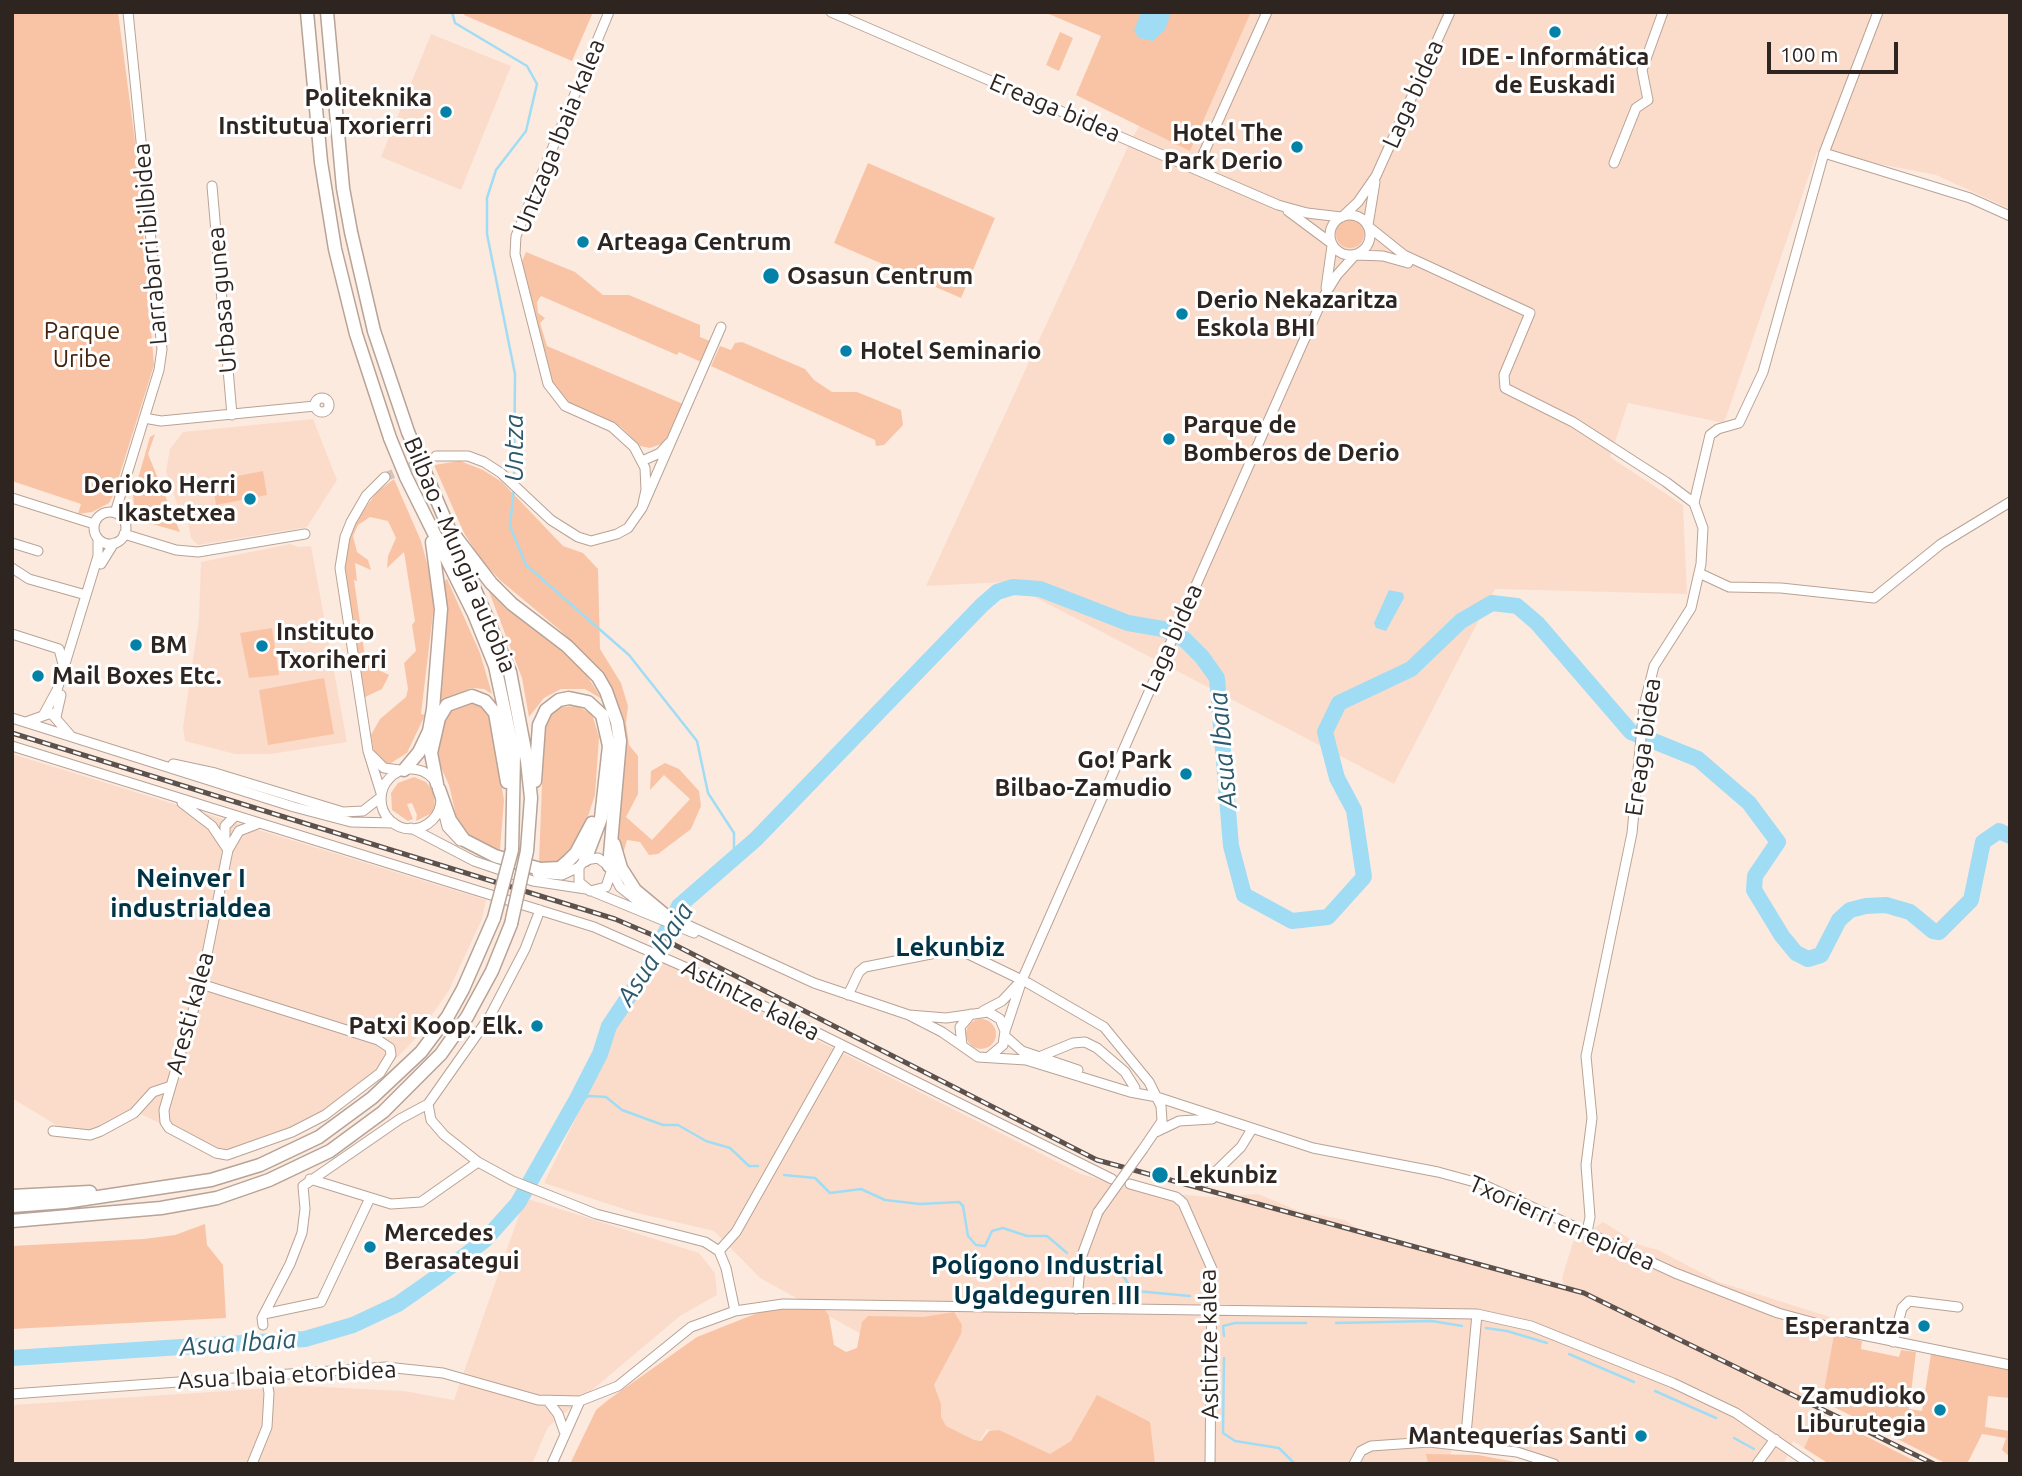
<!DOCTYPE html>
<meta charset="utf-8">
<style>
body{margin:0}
#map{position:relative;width:2022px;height:1476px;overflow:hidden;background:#fceadf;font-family:Ubuntu,sans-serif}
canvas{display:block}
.frame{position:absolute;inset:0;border:14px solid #2e2521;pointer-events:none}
.scale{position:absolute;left:1767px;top:42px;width:131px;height:32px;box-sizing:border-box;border:4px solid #2e2521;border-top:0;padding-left:9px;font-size:21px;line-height:24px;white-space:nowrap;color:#2e2521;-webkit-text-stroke:5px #fff;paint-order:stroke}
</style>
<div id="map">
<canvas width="2022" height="1476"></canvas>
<div class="frame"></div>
<div class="scale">100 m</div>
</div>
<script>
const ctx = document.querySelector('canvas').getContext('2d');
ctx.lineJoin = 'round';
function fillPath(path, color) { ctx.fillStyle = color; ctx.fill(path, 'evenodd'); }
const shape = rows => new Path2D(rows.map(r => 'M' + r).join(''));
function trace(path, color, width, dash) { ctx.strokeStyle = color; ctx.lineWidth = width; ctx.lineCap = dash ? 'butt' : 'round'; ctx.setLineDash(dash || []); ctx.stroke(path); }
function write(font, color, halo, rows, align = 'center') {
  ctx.font = font + ' Ubuntu,sans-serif'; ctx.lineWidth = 6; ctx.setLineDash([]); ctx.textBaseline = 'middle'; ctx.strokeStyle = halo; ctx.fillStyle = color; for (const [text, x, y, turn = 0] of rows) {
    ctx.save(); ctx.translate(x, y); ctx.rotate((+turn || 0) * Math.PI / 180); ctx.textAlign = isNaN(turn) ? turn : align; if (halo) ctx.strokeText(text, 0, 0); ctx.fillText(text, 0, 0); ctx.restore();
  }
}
const built = shape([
 [1251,12,2010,12,2010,209,1936,175,1817,152,1724,423,1628,403,1610,457,1683,505,1687,594,1495,589,1394,784,1006,582,926,586,1131,140,1140,125,1190,150],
 [431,34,511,66,461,190,381,157],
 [313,419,337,480,307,527,198,545,191,538,187,518,182,519,166,471,170,449,183,432],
 [290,544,298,547,311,546,347,742,271,754,235,754,185,741,183,727,199,619,201,562],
 [12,754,486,900,482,919,448,992,414,1040,391,1064,325,1115,227,1155,132,1110,97,1130,61,1128,12,1098],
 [655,958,1081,1174,1142,1191,1210,1197,1258,1194,1299,1211,1345,1220,1360,1230,1566,1290,1562,1278,1573,1242,1603,1222,1640,1245,1658,1250,1719,1282,1830,1317,1835,1335,1820,1413,1804,1448,1793,1441,1784,1464,1757,1464,1756,1457,1751,1464,1561,1464,1513,1448,1453,1439,1450,1460,1446,1464,1062,1464,987,1429,974,1450,917,1416,937,1376,760,1278,714,1231,633,1212,544,1183,587,1095,618,1017],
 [525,1198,699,1253,715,1273,717,1295,680,1316,548,1427,532,1464,12,1464,12,1405,303,1386,404,1391,454,1400]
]);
const green = shape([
 [12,12,118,12,137,156,154,365,113,496,109,503,92,512,78,514,81,504,12,481],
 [465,12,593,12,572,61,464,15],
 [1044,12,1251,12,1190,151,1076,95,1101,36],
 [1060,32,1073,38,1059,71,1046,65],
 [868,163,995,218,961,298,834,243],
 '1336 234a14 14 0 1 1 28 0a14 14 0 1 1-28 0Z',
 [526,252,575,272,603,295,629,295,700,325,700,337,710,341,701,362,679,352,677,355,541,296,537,302,538,313,545,318,540,323,547,346,683,404,669,435,661,444,650,448,640,446,621,427,571,404,559,394,551,381,521,264],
 [742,342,805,369,814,380,832,392,857,392,901,410,903,425,884,445,876,446,875,440,711,366,720,346,731,350,735,343],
 [155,434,148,454,180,532,149,523,139,515,134,504,133,496,150,437],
 [460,461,483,470,502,482,563,546,583,553,598,569,600,649,621,683,628,706,626,723,629,745,638,756,638,794,626,817,652,840,690,799,664,775,650,790,651,771,665,763,679,769,699,791,701,806,691,829,658,854,649,855,640,842,627,840,619,868,614,861,624,737,595,666,561,631,501,581,482,561,464,533,434,465],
 [263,471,267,495,216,505,212,481],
 [394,479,421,541,432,582,434,605,421,714,425,715,407,753,391,763,383,763,374,753,371,735,380,719,406,697,408,689,404,663,416,651,412,625,415,621,404,552,387,568,388,556,396,538,388,521,370,517,358,525,353,536,357,552,368,560,371,570,355,563,357,581,354,580,366,664,389,675,382,689,363,698,345,571,349,536,355,522,377,492],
 [447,579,480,653,492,694,484,689,471,688,447,699,436,711,444,581],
 [488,589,578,662,602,699,585,689,561,689,544,698,529,717,522,678],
 [272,628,279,675,249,678,240,633],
 [324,678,334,734,268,745,259,690],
 [467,703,486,707,490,716,504,800,500,850,471,838,458,824,449,785,439,763,438,749,447,714],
 [577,706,592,714,599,737,595,795,582,835,571,852,561,861,548,864,539,862,544,733,551,714,559,707],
 [414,777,426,782,433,791,435,805,432,813,416,821,417,815,412,803,407,804,413,819,408,821,392,810,391,793,398,783],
 '966 1034a15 15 0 1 1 30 0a15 15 0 1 1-30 0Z',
 [205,1224,207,1245,223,1265,226,1318,12,1329,12,1246,144,1239,175,1235],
 [783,1307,825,1310,829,1316,834,1345,846,1352,857,1348,862,1322,868,1316,923,1317,954,1312,962,1325,961,1334,934,1385,941,1404,941,1417,946,1426,974,1440,981,1441,989,1431,999,1430,1050,1454,1071,1441,1097,1395,1150,1422,1155,1464,570,1464,596,1410,608,1400,697,1337,760,1312],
 [1834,1335,1862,1341,1861,1349,1899,1357,1901,1350,1916,1352,1909,1409,1922,1411,1931,1354,2010,1370,2010,1398,1988,1396,1985,1427,2010,1431,2010,1457,2002,1450,2006,1438,1982,1434,1967,1464,1947,1464,1822,1401],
 [1820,1413,1921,1464,1829,1464,1804,1448],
 [1426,1454,1478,1455,1527,1464,1428,1464]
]);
const water = shape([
 [1141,12,1171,12,1165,30,1153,41,1139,38,1134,31],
 [1389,590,1403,593,1404,598,1386,631,1376,628,1374,623]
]);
const stream = shape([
 [452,12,455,23,527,66,537,84,526,131,496,170,487,198,487,234,515,374,514,481],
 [514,488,510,526,526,565,629,655,697,741,708,793,734,833,734,859],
 [574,1104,589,1096,606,1097,622,1110,663,1125,678,1125,706,1141,730,1148,749,1166,758,1166],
 [784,1175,815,1178,830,1193,861,1189,885,1200,920,1204,959,1202,963,1206,968,1236,976,1245,985,1246,992,1231,1003,1228,1027,1236,1047,1236,1067,1253],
 [1091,1263,1124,1277,1130,1287,1136,1291,1190,1296],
 [1336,1323,1432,1321,1462,1326],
 [1486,1328,1507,1331,1547,1343],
 [1224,1336,1223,1326,1235,1323,1306,1323],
 [1569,1354,1634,1382],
 [1224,1358,1223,1433,1235,1441,1279,1448,1295,1464],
 [1655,1391,1716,1418],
 [1734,1438,1754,1449]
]);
const river = shape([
 [12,1358,305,1339,353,1325,398,1304,438,1276,485,1240,518,1203,577,1099,600,1054,609,1026,646,971,679,906,756,839,982,605,997,592,1013,587,1040,589,1128,623,1163,629,1184,639,1202,657,1217,678,1231,846,1244,895,1292,921,1328,917,1364,877,1354,810,1337,778,1325,732,1339,703,1411,669,1461,621,1492,603,1517,606,1537,623,1631,732,1698,759,1749,803,1778,842,1755,876,1754,890,1782,936,1796,953,1808,959,1821,955,1839,920,1850,910,1866,906,1886,905,1910,912,1933,931,1939,932,1971,900,1983,842,1999,831,2010,836]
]);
const minorTunnel = shape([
 [385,477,436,456]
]);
const minor = shape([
 [609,12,516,236,515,254,548,384,565,406,612,427,634,447,645,468,646,490,642,508],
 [831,12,1278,205,1307,213,1341,217],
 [1824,153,1970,198,2010,216],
 [1614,163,1636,108,1648,100,1642,70,1663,12],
 [1197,168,1267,12],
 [212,186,232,415],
 [1288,211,1331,243],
 '1330 235a20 20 0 1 1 40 0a20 20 0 1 1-40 0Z',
 [1342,217,1358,202,1376,176,1450,12],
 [1368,225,1375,182],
 [1369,227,1404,255,1530,313,1504,375,1505,388,1573,422,1666,482,1694,503,1703,528,1701,564,1691,608,1654,666,1644,706,1632,833,1586,1056,1592,1118,1586,1165,1590,1217,1587,1232],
 [1357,255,1383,256,1408,263],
 [1326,288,1332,246],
 '315 405a7 7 0 1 1 14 0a7 7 0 1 1-14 0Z',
 [144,418,161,421,315,406],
 [436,456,468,456,484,462,501,473,551,520,578,537,591,541,617,534,628,528,642,508,721,327],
 [642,461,660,453,669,443],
 [12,498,94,524],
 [1694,503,1710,435,1718,429,1739,423,1763,372,1824,153,1878,12],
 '94 528a16 16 0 1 1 32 0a16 16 0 1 1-32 0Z',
 [115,513,159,370,162,349,128,12],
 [124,534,176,550,198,552,305,534],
 [12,543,38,551],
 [101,564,114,543],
 [12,568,29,579,86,595],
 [1699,573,1729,587,1781,588,1874,598,1941,544,2010,502],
 [12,634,59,649,63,664],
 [44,714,57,690,98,556,98,539],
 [56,717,61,695],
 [12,718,294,807,351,822,394,823],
 [26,722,51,713,70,735],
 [12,746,594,927,687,968,1112,1179],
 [371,755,384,768,400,770],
 [173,764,215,773,343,812,363,811,381,797],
 '381 799a30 30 0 1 1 60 0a30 30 0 1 1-60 0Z',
 [381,793,368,751,340,568,345,537,351,522,366,496,385,477],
 [182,803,212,826,228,850],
 [444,815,447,827,460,841],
 [411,828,474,861,533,881,586,889],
 [225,843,225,826,234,817],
 [579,867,579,882,590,891,606,887,611,872],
 [537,873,562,875,579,867,585,860,598,858,609,866,620,887,640,903,814,983,909,1015,946,1018,988,1012,1000,1019,1005,1031,1003,1045,990,1056],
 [594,892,694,933],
 [848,995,859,972,865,967,951,950,964,952,1028,983,1104,1027,1149,1082,1161,1106,1162,1121,1143,1149],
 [983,1011,1002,1001,1018,984],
 [909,1015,942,1032,978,1057,1026,1060,1130,1092,1157,1097,1313,1148,1438,1172,1482,1184,1675,1273,1778,1313,1848,1332,2010,1365],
 [1005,1031,1022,980,1301,347,1324,296,1337,275,1355,255],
 [1005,1036,1022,1051,1078,1070],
 [962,1045,960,1027,971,1014],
 [1039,1057,1073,1043,1085,1042,1097,1048,1125,1072,1135,1088],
 [171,1086,164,1110,165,1122,169,1128,216,1153,227,1155,292,1132,325,1115,380,1073,391,1055,390,1048,378,1040,201,984],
 [428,1104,431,1120,444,1135,478,1162,513,1181,596,1214,705,1242,719,1251],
 [53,1131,90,1135,101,1131,134,1113,153,1092,171,1086,201,984,228,850,239,831,257,824],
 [1156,1132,1179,1121,1212,1119],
 [310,1179,391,1204,421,1202,478,1162],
 [1205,1182,1241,1147,1252,1129],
 [1130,1184,1176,1197,1183,1203,1212,1269,1210,1464],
 [1076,1309,1081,1258,1098,1212],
 [735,1311,726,1268,719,1251,736,1232,841,1046],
 [264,1314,321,1302,370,1198],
 [263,1325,262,1318,290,1264,302,1233,305,1209,303,1186,400,1119,428,1104,490,1016,525,949,540,910],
 [1893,1342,1902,1308,1909,1301,1958,1307],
 [12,1394,386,1367,443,1373,538,1400,580,1401,618,1386,691,1327,735,1311,783,1304,1477,1314,1531,1326,1673,1383,1736,1413,1810,1464],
 [548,1401,558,1414,564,1431],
 [1465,1445,1477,1314],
 [252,1464,267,1427,269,1393,266,1376],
 [552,1464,580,1401],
 [1354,1464,1361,1451,1371,1446,1429,1442,1517,1452,1554,1464],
 [1757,1464,1775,1439]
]);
const highway = shape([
 [307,12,321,162,335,249,356,334,390,438],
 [327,12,343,188,351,232,374,331,408,432],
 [424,470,510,672,527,761,531,798,527,851],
 [406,477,474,614,495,666,514,755,512,850],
 [452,532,491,583,512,604,567,646,598,677,606,691,617,722,620,741,609,866],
 [404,770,419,752,429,731,433,709,441,609,432,542],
 [535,781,539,725,546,710,559,700,569,698,588,702,602,715,609,746,601,818,585,860],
 [437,784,431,753,439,718,447,705,472,696,485,701,495,713,507,782],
 [439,789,450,820,464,840,495,856,540,869,560,868,568,861,576,853,592,823],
 [614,844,621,868,635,890,665,915],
 [12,1196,90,1192],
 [12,1206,65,1202,211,1180,260,1165,319,1137,372,1098,421,1052,448,1016,463,989,494,918],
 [12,1221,161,1208,217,1198,269,1180,330,1151,383,1112,441,1054,467,1017,492,971,511,924]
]);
const rail = shape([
 [12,733,615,919,669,942,1097,1160,1584,1293,1934,1464]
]);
const minorBridge = shape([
 [1098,1212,1143,1149]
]);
const highwayBridge = shape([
 [408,432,424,470],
 [390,438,406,477],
 [494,918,512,850],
 [511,924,527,851]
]);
const markers = [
 [1555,32,7,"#0381a6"],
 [446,112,7,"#0381a6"],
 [1297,147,7,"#0381a6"],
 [583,242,7,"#0381a6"],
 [771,276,9,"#0381a6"],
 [1182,314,7,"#0381a6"],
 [846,351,7,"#0381a6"],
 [1169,439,7,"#0381a6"],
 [250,499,7,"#0381a6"],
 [136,645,7,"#0381a6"],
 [262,646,7,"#0381a6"],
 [38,676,7,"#0381a6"],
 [1186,774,7,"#0381a6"],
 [537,1026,7,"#0381a6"],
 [1160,1175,9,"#0381a6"],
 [370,1247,7,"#0381a6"],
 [1924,1326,7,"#0381a6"],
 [1940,1410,7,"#0381a6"],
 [1641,1436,7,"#0381a6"]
];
const poiNames = [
 ["IDE - Informática",1555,57,"center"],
 ["de Euskadi",1555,85,"center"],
 ["Politeknika",432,98,"right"],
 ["Institutua Txorierri",432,126,"right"],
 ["Hotel The",1283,133,"right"],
 ["Park Derio",1283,161,"right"],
 ["Arteaga Centrum",597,242],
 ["Osasun Centrum",787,276],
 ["Derio Nekazaritza",1196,300],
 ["Eskola BHI",1196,328],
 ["Hotel Seminario",860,351],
 ["Parque de",1183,425],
 ["Bomberos de Derio",1183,453],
 ["Derioko Herri",236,485,"right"],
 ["Ikastetxea",236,513,"right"],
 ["Instituto",276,632],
 ["Txoriherri",276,660],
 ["BM",150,645],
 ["Mail Boxes Etc.",52,676],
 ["Go! Park",1172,760,"right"],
 ["Bilbao-Zamudio",1172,788,"right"],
 ["Patxi Koop. Elk.",523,1026,"right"],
 ["Lekunbiz",1176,1175],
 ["Mercedes",384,1233],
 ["Berasategui",384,1261],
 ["Esperantza",1910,1326,"right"],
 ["Zamudioko",1926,1396,"right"],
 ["Liburutegia",1926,1424,"right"],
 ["Mantequerías Santi",1627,1436,"right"]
];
const streetNames = [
 ["Laga bidea",1413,94,-66],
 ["Ereaga bidea",1055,108,23],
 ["Untzaga Ibaia kalea",559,136,-68],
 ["Larrabarri ibilbidea",150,244,-95],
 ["Urbasa gunea",222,300,-95],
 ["Bilbao - Mungia autobia",460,555,67],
 ["Laga bidea",1172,638,-66],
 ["Ereaga bidea",1643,747,-82],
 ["Astintze kalea",751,1000,27],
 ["Aresti kalea",190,1013,-75],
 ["Txorierri errepidea",1562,1223,24],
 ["Astintze kalea",1209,1344,-91],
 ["Asua Ibaia etorbidea",287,1375,-3]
];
const parkNames = [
 ["Parque",82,331],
 ["Uribe",82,359]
];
const waterNames = [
 ["Untza",514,448,-90],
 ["Asua Ibaia",1223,750,-95],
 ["Asua Ibaia",655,954,-57],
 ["Asua Ibaia",238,1343,-4]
];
const neighbourhoodNames = [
 ["Neinver I",191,878],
 ["industrialdea",191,908],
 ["Lekunbiz",950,947],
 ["Polígono Industrial",1047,1265],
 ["Ugaldeguren III",1047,1295]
];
fillPath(built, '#fbdccb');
fillPath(green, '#f9c4a5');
fillPath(water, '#a1dcf5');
trace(stream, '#a1dcf5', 2.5);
trace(river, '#a1dcf5', 16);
trace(minorTunnel, '#d3c3b9', 9, [9, 4.5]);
trace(minor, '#b8a396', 11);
trace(highway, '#b8a396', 15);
trace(minor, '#fff', 9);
trace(highway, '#fff', 12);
trace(rail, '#5c514b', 5);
trace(rail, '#fff', 2.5, [8]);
trace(minorBridge, '#b8a396', 11, []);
trace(highwayBridge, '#b8a396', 15, []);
trace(minorBridge, '#fff', 9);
trace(highwayBridge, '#fff', 12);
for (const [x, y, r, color] of markers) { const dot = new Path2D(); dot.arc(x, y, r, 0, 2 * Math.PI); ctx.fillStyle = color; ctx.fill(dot); trace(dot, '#fff', 2.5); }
write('bold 24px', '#2e2521', '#fff', poiNames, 'left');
write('24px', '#2e2521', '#fff', streetNames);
write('24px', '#44240f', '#fff', parkNames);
write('italic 26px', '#2c5a6c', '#fff', waterNames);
write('bold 26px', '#003345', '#fff', neighbourhoodNames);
</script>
